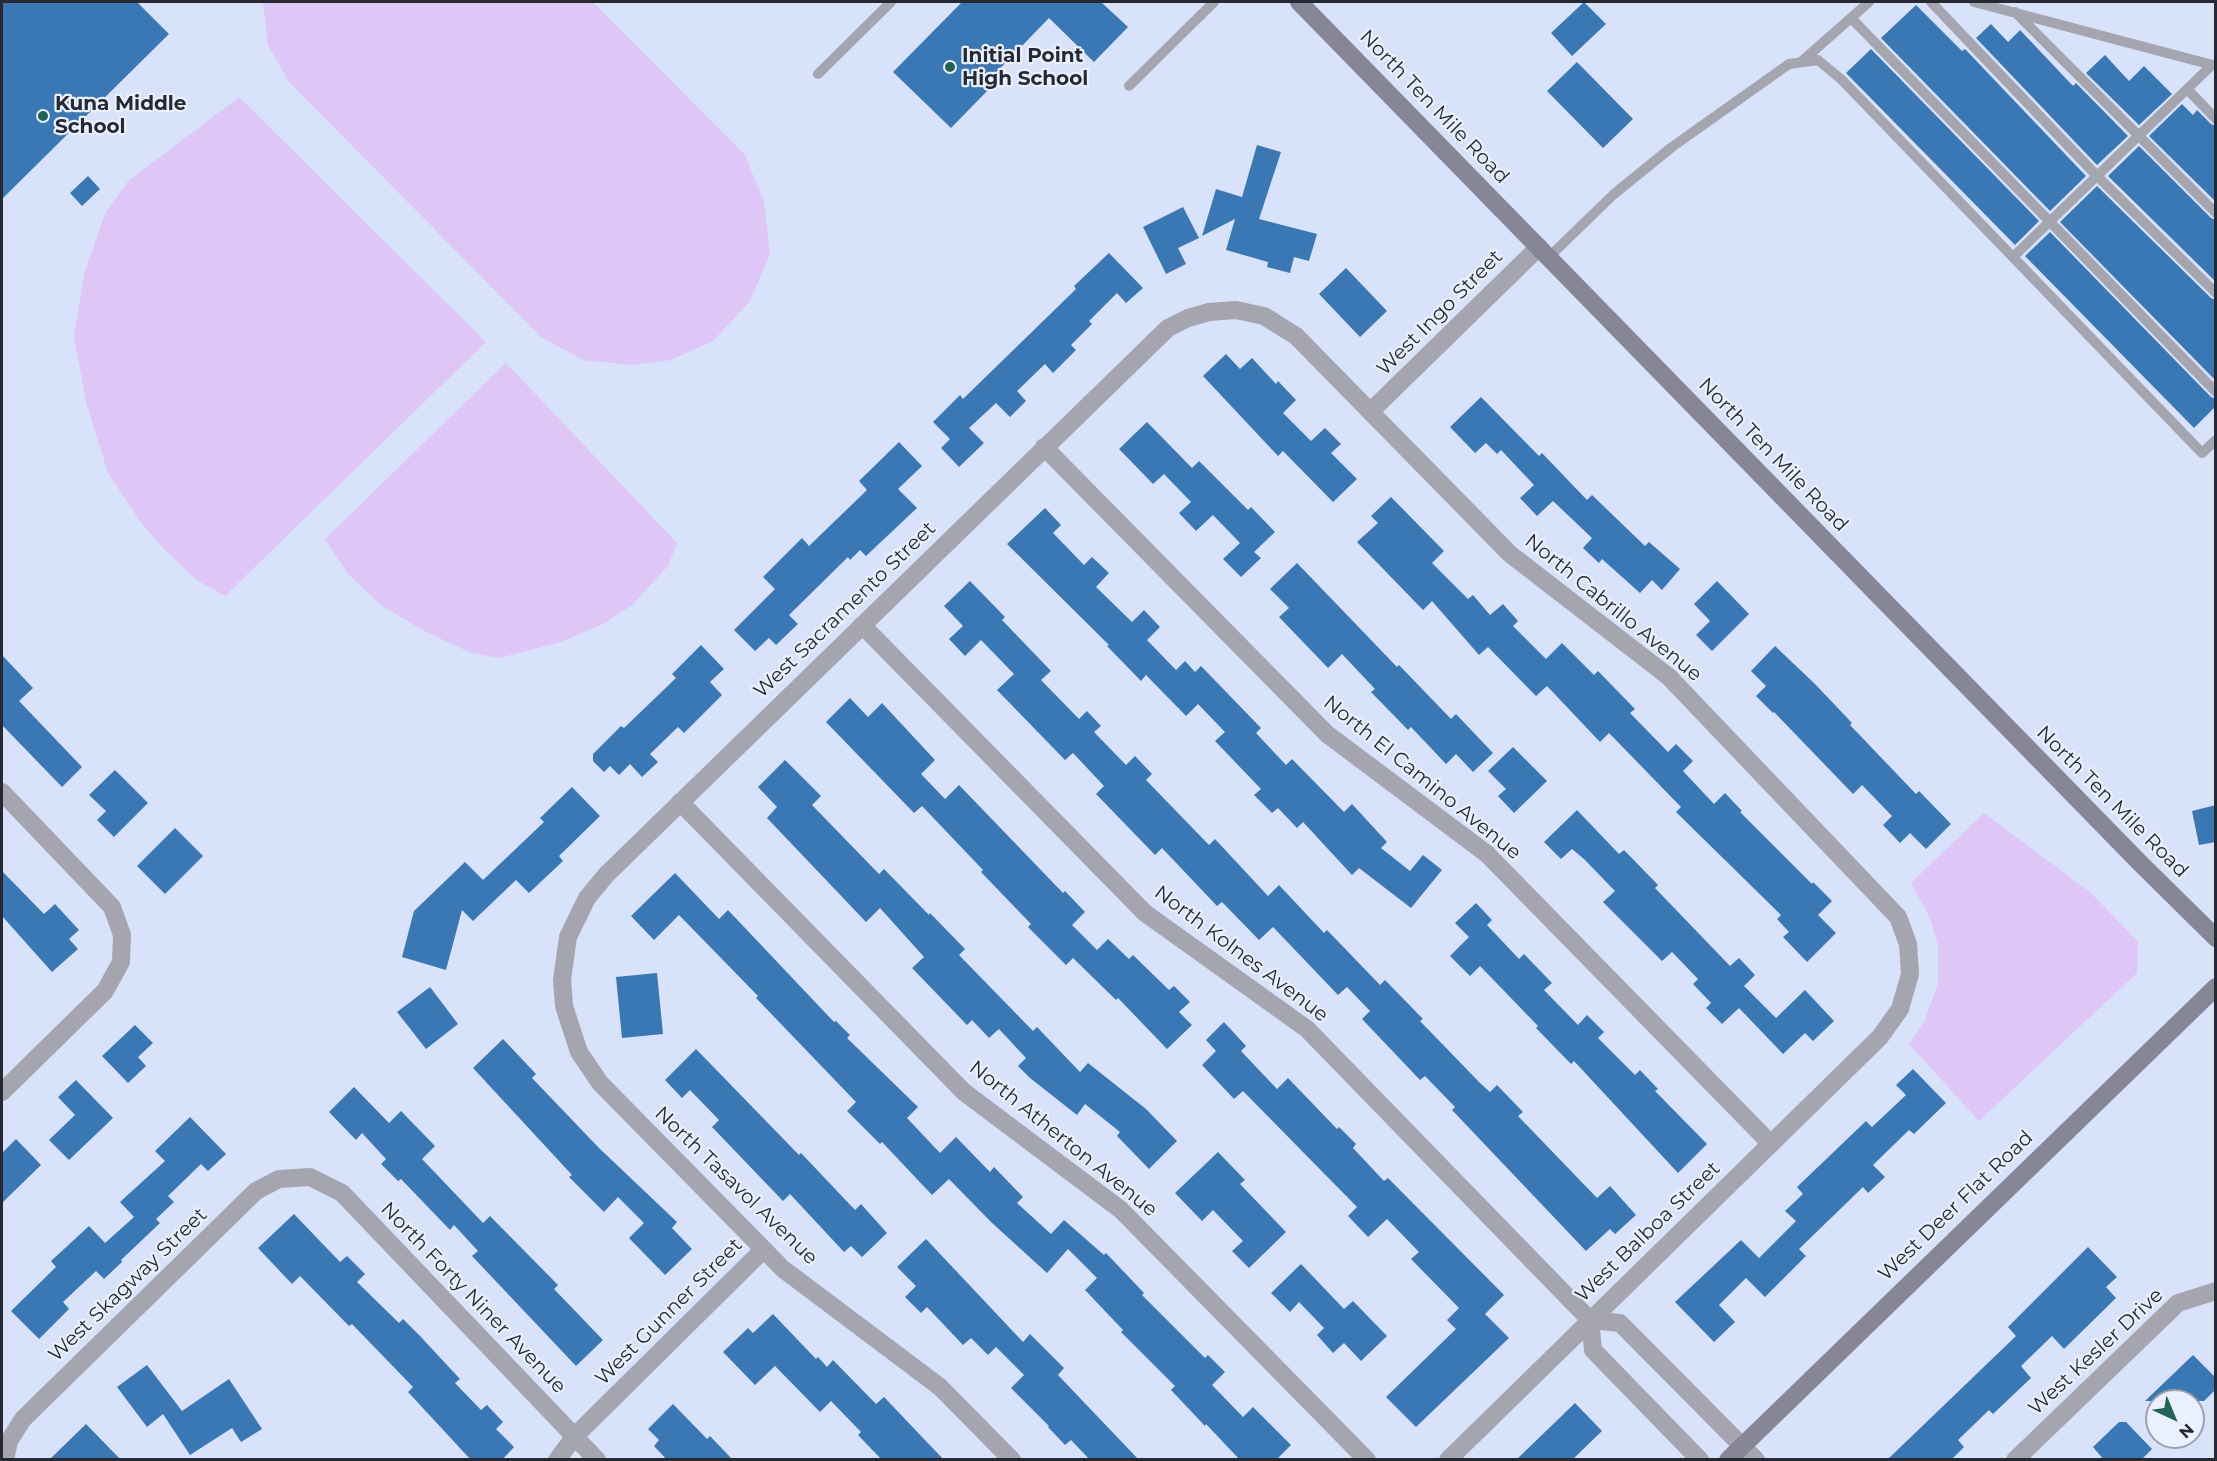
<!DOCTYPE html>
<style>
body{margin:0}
#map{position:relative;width:2217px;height:1461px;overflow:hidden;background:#d9e2fb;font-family:Montserrat,sans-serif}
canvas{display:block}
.frame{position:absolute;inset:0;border:3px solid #262932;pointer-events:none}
.north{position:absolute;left:2145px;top:1389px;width:60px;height:60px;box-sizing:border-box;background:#eaf0ff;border:2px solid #9ca0ad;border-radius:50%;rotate:136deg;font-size:16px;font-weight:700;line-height:24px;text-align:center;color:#262932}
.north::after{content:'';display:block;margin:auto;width:21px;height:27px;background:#216454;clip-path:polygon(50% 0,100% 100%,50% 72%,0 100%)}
</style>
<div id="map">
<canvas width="2217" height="1461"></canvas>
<div class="frame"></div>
<div class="north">N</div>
</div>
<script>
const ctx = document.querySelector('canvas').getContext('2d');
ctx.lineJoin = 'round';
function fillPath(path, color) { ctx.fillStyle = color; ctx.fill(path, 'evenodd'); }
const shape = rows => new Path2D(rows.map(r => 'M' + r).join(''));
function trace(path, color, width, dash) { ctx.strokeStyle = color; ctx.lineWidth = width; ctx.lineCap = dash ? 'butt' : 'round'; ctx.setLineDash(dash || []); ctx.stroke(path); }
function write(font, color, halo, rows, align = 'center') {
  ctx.font = font + ' Montserrat,sans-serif'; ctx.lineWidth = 4.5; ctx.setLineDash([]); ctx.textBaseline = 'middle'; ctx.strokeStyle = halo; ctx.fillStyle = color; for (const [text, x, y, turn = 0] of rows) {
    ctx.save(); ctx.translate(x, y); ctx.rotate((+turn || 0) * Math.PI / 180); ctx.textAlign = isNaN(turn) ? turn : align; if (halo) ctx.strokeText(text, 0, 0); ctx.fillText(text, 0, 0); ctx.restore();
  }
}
const green = shape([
 [263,2,593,2,745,155,764,202,770,254,750,301,713,341,671,360,632,365,583,360,541,337,289,82,268,45],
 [239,97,486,342,225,596,195,579,164,549,142,524,108,473,86,402,74,336,84,274,105,214,128,181],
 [506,363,677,543,668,566,632,605,601,625,558,643,499,658,469,652,424,631,381,605,349,575,325,539],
 [1984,813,2090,892,2138,942,2137,973,1979,1121,1909,1044,1924,1022,1938,984,1938,946,1930,918,1911,883]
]);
const building = shape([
 [2,2,137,2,169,34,2,199],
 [962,2,1101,2,1128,27,1094,62,1049,18,985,84,990,88,951,128,893,72],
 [1584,2,1606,24,1572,56,1551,33],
 [1916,5,1962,51,1965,49,2086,176,2050,211,1881,38],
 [1991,24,2008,42,2020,30,2073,86,2076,83,2128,136,2097,165,1976,38],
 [1871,49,2039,221,2015,245,1846,73],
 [2105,55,2129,81,2144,66,2172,94,2139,125,2086,73],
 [1577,62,1633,119,1603,148,1547,91],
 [2182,104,2193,115,2197,110,2211,124,2216,126,2216,202,2149,136],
 [1257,145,1281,152,1259,219,1317,234,1309,261,1294,257,1290,273,1267,267,1268,262,1226,250,1235,219,1202,236,1216,189,1242,197],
 [2139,146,2211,218,2216,220,2216,282,2108,176],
 [88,176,100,189,82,206,70,193],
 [2097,186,2211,298,2216,300,2216,381,2060,222],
 [1183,207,1199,238,1178,248,1186,264,1166,274,1143,227],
 [2050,232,2211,397,2216,399,2216,406,2194,428,2025,256],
 [1109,253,1143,288,1126,303,1117,293,1089,321,1092,324,1071,345,1076,350,1053,373,1045,364,1017,391,1026,401,1010,417,996,403,969,428,984,443,959,467,941,448,950,439,933,422,960,395,963,399,1076,289,1074,286],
 [1346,268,1387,311,1360,337,1319,294],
 [1226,354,1240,369,1252,358,1276,384,1278,381,1296,400,1283,413,1311,441,1325,428,1341,444,1331,453,1357,479,1333,502,1283,451,1278,456,1203,376],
 [1481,397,1539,456,1542,453,1587,500,1592,495,1645,546,1649,542,1680,569,1662,590,1652,580,1640,593,1602,559,1599,563,1583,548,1592,538,1553,501,1537,516,1520,498,1534,485,1501,450,1497,454,1486,443,1475,453,1450,427],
 [1147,422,1192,468,1199,461,1248,510,1251,507,1275,532,1254,552,1261,558,1241,577,1223,559,1240,543,1213,515,1196,531,1179,513,1191,502,1164,474,1153,484,1119,449],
 [899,442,922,466,898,489,917,508,866,556,860,550,850,560,848,557,789,615,798,624,776,645,769,638,755,651,734,630,775,589,763,577,802,538,809,546,867,490,859,481],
 [1391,497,1444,551,1432,563,1468,599,1473,595,1490,615,1503,604,1518,621,1513,626,1546,659,1562,643,1594,675,1598,671,1635,709,1630,713,1668,752,1676,744,1693,761,1683,771,1714,804,1725,793,1742,811,1740,812,1812,884,1813,882,1832,901,1818,915,1836,933,1807,962,1783,937,1789,932,1777,919,1781,915,1676,812,1681,807,1609,733,1600,742,1547,686,1536,696,1488,647,1479,655,1432,601,1423,610,1357,542,1378,523,1371,516],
 [1045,508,1061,525,1053,533,1084,565,1092,557,1109,573,1096,587,1132,622,1144,610,1160,627,1147,640,1176,670,1185,661,1195,672,1201,666,1261,728,1256,733,1286,765,1292,759,1344,812,1352,804,1387,842,1381,848,1410,871,1423,855,1442,870,1411,908,1359,868,1352,875,1303,822,1297,828,1278,808,1272,813,1254,795,1261,789,1215,741,1225,732,1198,704,1186,716,1146,675,1141,681,1107,646,1109,645,1007,544],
 [1297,563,1397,667,1399,665,1451,719,1456,714,1493,753,1473,772,1456,754,1446,764,1411,727,1408,730,1371,692,1375,689,1342,654,1328,668,1279,617,1289,608,1270,589],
 [970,581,1005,617,1002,620,1051,671,1041,680,1079,719,1087,711,1101,726,1094,732,1126,765,1135,756,1152,774,1146,780,1209,845,1215,839,1268,896,1279,885,1324,933,1327,930,1380,985,1385,980,1423,1019,1420,1021,1480,1083,1490,1092,1497,1085,1523,1112,1518,1116,1597,1198,1610,1186,1636,1215,1615,1234,1610,1229,1586,1251,1452,1110,1455,1107,1425,1076,1420,1080,1362,1019,1370,1011,1347,987,1338,995,1273,927,1259,940,1222,902,1217,906,1162,848,1155,855,1096,794,1104,786,1073,753,1065,760,997,690,1014,674,981,640,965,656,949,639,963,626,944,606],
 [1717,581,1749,614,1712,651,1696,635,1710,621,1694,604],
 [701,645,724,669,710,682,722,695,684,733,678,727,650,754,658,762,642,777,630,764,619,775,610,766,604,772,593,761,593,754,621,726,624,728,676,678,672,674],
 [1775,646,1815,684,1852,723,1850,725,1916,794,1919,791,1951,824,1926,849,1910,833,1900,843,1883,825,1892,816,1862,785,1853,794,1774,712,1773,713,1756,696,1766,686,1751,671],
 [2,655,33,688,19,701,82,767,62,787,2,725],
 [850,698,868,717,882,703,935,760,921,774,945,799,959,785,1063,893,1065,891,1085,912,1072,925,1097,950,1108,939,1129,959,1133,955,1169,990,1174,986,1190,1002,1179,1012,1192,1025,1167,1049,1118,998,1116,1000,1073,958,1066,965,1028,927,1031,924,981,872,983,870,922,806,914,813,826,722],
 [1513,747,1547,781,1514,813,1498,796,1506,789,1488,771],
 [785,760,821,796,812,805,879,874,884,869,929,915,930,913,965,949,959,955,1033,1031,1037,1027,1080,1072,1088,1063,1146,1109,1177,1141,1149,1169,1117,1136,1120,1132,1085,1104,1077,1115,1030,1078,1018,1066,1026,1058,999,1029,989,1038,972,1020,967,1025,912,968,924,957,880,908,866,922,767,818,777,807,758,787],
 [115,770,148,803,114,837,97,820,106,811,89,795],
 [572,787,600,816,559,856,563,861,529,893,516,880,473,921,462,910,446,970,402,957,414,911,465,862,483,880,544,822,540,818],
 [2216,805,2216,842,2199,845,2192,811],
 [1577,810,1619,854,1624,850,1658,885,1655,888,1730,966,1739,958,1755,975,1744,986,1776,1018,1805,990,1834,1021,1813,1041,1805,1033,1783,1054,1739,1008,1722,1024,1706,1008,1711,1003,1693,984,1698,979,1672,952,1662,961,1603,902,1615,891,1584,859,1572,849,1561,859,1544,842],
 [175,828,203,856,165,894,137,866],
 [2,871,44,914,55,904,79,930,69,939,78,949,52,972,2,916],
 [675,873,719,919,728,910,834,1022,836,1021,850,1035,847,1038,918,1107,907,1118,940,1153,956,1137,990,1172,994,1167,1023,1197,1017,1203,1051,1234,1064,1220,1104,1255,1106,1253,1144,1293,1142,1295,1205,1358,1208,1355,1225,1372,1212,1385,1243,1417,1253,1407,1291,1445,1276,1460,1240,1460,1206,1424,1205,1426,1171,1390,1175,1386,1121,1332,1123,1330,1085,1290,1097,1278,1068,1249,1047,1273,991,1222,949,1179,932,1195,882,1142,880,1144,847,1111,856,1102,756,998,758,996,679,915,654,940,631,916],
 [1476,903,1492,920,1487,925,1519,959,1524,954,1552,983,1544,990,1578,1025,1587,1015,1604,1032,1598,1038,1635,1075,1640,1070,1658,1089,1655,1091,1707,1144,1678,1173,1574,1061,1571,1064,1536,1028,1538,1026,1480,966,1470,976,1450,956,1469,937,1455,923],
 [657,973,663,1034,622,1038,616,977],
 [430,987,458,1024,426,1049,397,1012],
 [1224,1022,1246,1046,1241,1051,1277,1089,1288,1078,1337,1129,1339,1127,1356,1144,1353,1148,1384,1181,1388,1178,1504,1295,1485,1314,1509,1338,1416,1427,1386,1397,1456,1329,1447,1320,1459,1308,1411,1259,1419,1252,1387,1219,1368,1237,1348,1216,1357,1207,1243,1091,1234,1099,1202,1065,1216,1051,1206,1040],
 [135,1025,153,1043,138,1057,146,1066,128,1083,102,1056],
 [503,1039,536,1074,532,1078,599,1148,677,1222,672,1228,692,1249,665,1275,629,1238,644,1223,618,1197,604,1212,569,1177,572,1175,473,1068],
 [696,1049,799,1155,801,1153,855,1210,861,1204,887,1233,862,1257,851,1246,844,1252,790,1194,783,1201,712,1127,719,1120,690,1090,682,1098,665,1080],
 [1913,1069,1946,1103,1914,1134,1909,1130,1873,1165,1885,1177,1868,1193,1863,1187,1799,1249,1806,1256,1765,1297,1746,1278,1719,1305,1735,1322,1714,1342,1675,1302,1741,1240,1759,1258,1796,1221,1785,1211,1803,1194,1797,1187,1866,1121,1872,1127,1906,1095,1896,1085],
 [76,1080,113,1118,69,1160,49,1140,75,1115,58,1097],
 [354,1087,389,1123,401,1111,435,1146,422,1159,483,1223,490,1216,558,1285,554,1289,603,1340,576,1366,472,1256,478,1251,454,1225,450,1230,401,1179,398,1181,381,1164,386,1159,362,1133,356,1140,329,1112],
 [190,1117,226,1154,208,1171,201,1164,168,1196,174,1202,156,1219,160,1223,121,1260,122,1262,104,1279,96,1271,63,1302,69,1309,39,1339,11,1311,56,1267,51,1261,89,1226,105,1243,134,1217,120,1202,165,1161,155,1151],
 [16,1139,41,1165,2,1203,2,1153],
 [1218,1152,1245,1180,1240,1184,1286,1232,1249,1268,1232,1251,1243,1241,1213,1210,1202,1221,1175,1193],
 [294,1214,340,1262,347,1256,365,1274,357,1282,399,1323,403,1319,420,1336,460,1379,455,1383,481,1410,487,1405,503,1422,496,1429,514,1447,502,1460,471,1460,408,1392,413,1387,352,1324,349,1326,300,1276,292,1284,258,1248],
 [926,1239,1023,1342,1030,1334,1064,1368,1058,1375,1139,1460,1090,1460,1071,1440,1065,1445,1048,1427,1049,1426,1011,1388,1024,1375,996,1347,988,1355,971,1338,963,1345,927,1307,921,1313,905,1297,916,1286,897,1267],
 [2088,1247,2117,1277,2106,1287,2116,1298,2064,1349,2052,1336,2021,1366,2031,1378,1993,1414,1989,1410,1958,1440,1964,1447,1951,1460,1887,1460,2016,1336,2008,1327],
 [1301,1264,1344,1309,1353,1301,1387,1336,1361,1361,1344,1343,1333,1353,1317,1335,1324,1328,1299,1302,1290,1312,1271,1293],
 [773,1314,816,1359,818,1357,827,1367,833,1360,876,1404,884,1397,944,1460,882,1460,858,1435,861,1432,831,1401,820,1412,775,1366,755,1385,723,1352,748,1328,753,1333],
 [2193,1355,2216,1378,2216,1389,2204,1401,2145,1401],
 [147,1365,182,1411,229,1379,262,1429,241,1442,232,1428,190,1455,163,1414,147,1427,117,1387],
 [1575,1403,1602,1431,1572,1460,1516,1460],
 [673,1404,707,1439,710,1436,733,1460,667,1460,654,1446,659,1440,648,1429],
 [2119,1422,2126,1422,2152,1449,2141,1460,2104,1460,2093,1447],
 [86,1424,121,1460,49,1460]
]);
const lane = shape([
 [1931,2,2097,176,2216,293],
 [1974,2,2216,66],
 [2015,12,2216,213],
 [1851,18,2216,392],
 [1801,62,1869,2],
 [818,74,891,2],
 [1129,86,1214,2],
 [2187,89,2216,119],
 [1549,257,1614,194,1672,147,1789,64,1818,60,1842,80,2202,453,2216,440],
 [2013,257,2212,65]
]);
const street = shape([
 [1371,411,1539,247],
 [1044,447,1327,734,1487,854,1771,1144],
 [862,625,1145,913,1307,1029,1590,1320],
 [2,792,112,907,122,935,121,962,105,991,2,1092],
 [680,802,964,1092,1121,1210,1367,1460],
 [5,1460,9,1441,23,1419,256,1191,279,1179,310,1177,342,1193,597,1460],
 [557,1460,574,1437,763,1250],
 [1012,1460,940,1387,783,1269,600,1083,579,1052,564,1006,562,980,568,937,587,898,606,875,1168,328,1188,318,1209,312,1236,310,1264,316,1296,336,1510,554,1669,677,1898,917,1908,944,1910,974,1900,1009,1880,1037,1448,1460],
 [1700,1460,1593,1350,1590,1320,1620,1323,1756,1460],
 [2015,1460,2178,1303,2216,1291]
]);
const secondary = shape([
 [1299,2,2139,862,2216,938],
 [1728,1460,2216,987]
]);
const markers = [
 [950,67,6,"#216454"],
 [43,116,6,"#216454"]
];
const poiNames = [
 ["Initial Point",962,56],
 ["High School",962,79],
 ["Kuna Middle",55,104],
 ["School",55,127]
];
const streetNames = [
 ["North Ten Mile Road",1434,107,46],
 ["West Ingo Street",1440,313,-45],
 ["North Ten Mile Road",1773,455,46],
 ["North Cabrillo Avenue",1613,608,39],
 ["West Sacramento Street",845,610,-44],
 ["North El Camino Avenue",1422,778,39],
 ["North Ten Mile Road",2112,802,45],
 ["North Kolnes Avenue",1241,954,37],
 ["North Atherton Avenue",1063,1139,39],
 ["North Tasavol Avenue",736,1186,44],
 ["West Deer Flat Road",1956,1206,-44],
 ["West Balboa Street",1648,1232,-44],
 ["West Skagway Street",128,1285,-44],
 ["North Forty Niner Avenue",473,1298,46],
 ["West Gunner Street",669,1312,-45],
 ["West Kesler Drive",2096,1352,-43]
];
fillPath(green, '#dec7f6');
fillPath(building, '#3a78b5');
trace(lane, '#a5a5b0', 10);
trace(street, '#a5a5b0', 18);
trace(secondary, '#878696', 18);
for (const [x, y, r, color] of markers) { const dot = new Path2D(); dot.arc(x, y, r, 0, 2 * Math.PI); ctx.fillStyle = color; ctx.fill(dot); trace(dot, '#eaf0ff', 2); }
write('bold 20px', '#262932', '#eaf0ff', poiNames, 'left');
write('20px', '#262932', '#eaf0ff', streetNames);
</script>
